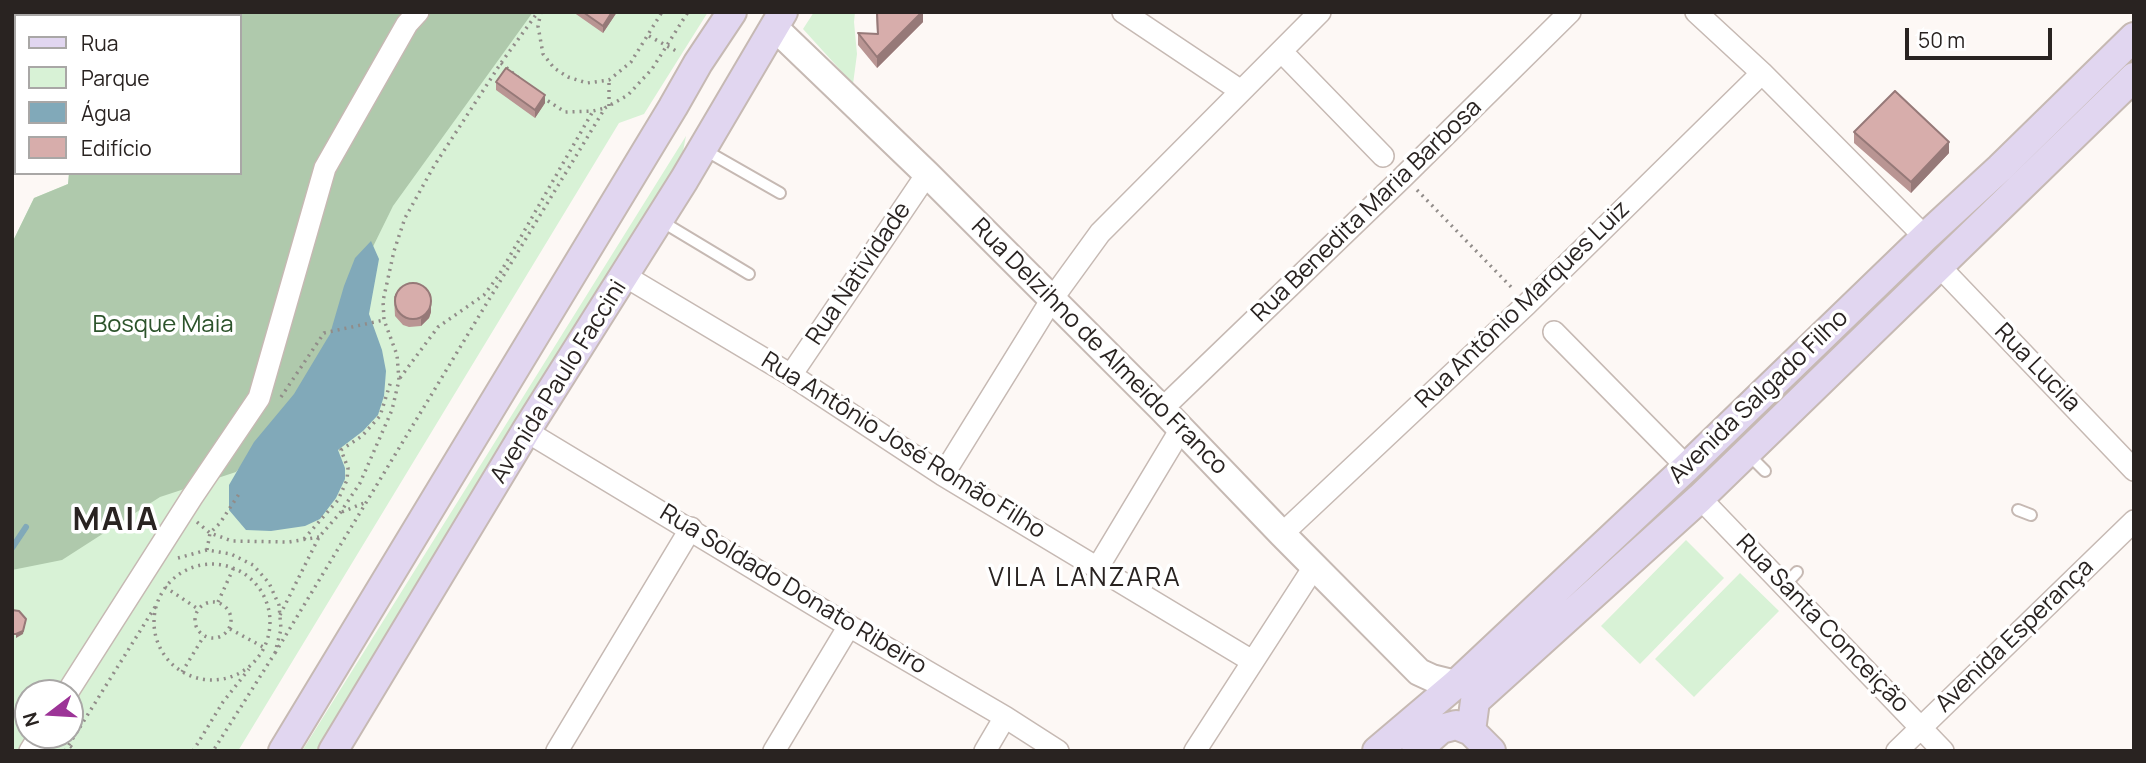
<!DOCTYPE html>
<meta charset="utf-8">
<style>
body{margin:0}
#map{position:relative;width:2146px;height:763px;overflow:hidden;background:#fdf8f5;font-family:Manrope,sans-serif}
canvas{display:block}
.frame{position:absolute;inset:0;border:14px solid #292321;pointer-events:none}
.legend{position:absolute;left:14px;top:14px;width:228px;height:161px;box-sizing:border-box;background:#fff;border:2px solid #a9a7a6;margin:0;padding:9px 12px;list-style:none;font-size:21px;color:#292321}
.legend li{display:flex;align-items:center;gap:14px;height:35px}
.legend b{width:35px;border:2px solid #a9a7a6}
.north{position:absolute;left:14px;top:679px;width:70px;height:70px;box-sizing:border-box;background:#fff;border:2px solid #a9a7a6;border-radius:50%;rotate:253deg;font-size:19px;font-weight:700;line-height:28px;text-align:center;color:#292321}
.north::after{content:'';display:block;margin:auto;width:24px;height:32px;background:#9c3497;clip-path:polygon(50% 0,100% 100%,50% 72%,0 100%)}
.scale{position:absolute;left:1905px;top:28px;width:147px;height:32px;box-sizing:border-box;border:4px solid #292321;border-top:0;padding-left:9px;font-size:21px;line-height:24px;white-space:nowrap;color:#292321;-webkit-text-stroke:5px #fff;paint-order:stroke}
</style>
<div id="map">
<canvas width="2146" height="763"></canvas>
<div class="frame"></div>
<ul class="legend">
<li><b style="height:9px;background:#e1d6f0"></b>Rua</li>
<li><b style="height:19px;background:#d8f2d6"></b>Parque</li>
<li><b style="height:19px;background:#81a9b9"></b>Água</li>
<li><b style="height:19px;background:#d7adab"></b>Edifício</li>
</ul>
<div class="north">N</div>
<div class="scale">50 m</div>
</div>
<script>
const ctx = document.querySelector('canvas').getContext('2d');
ctx.lineJoin = 'round';
function fillPath(path, color) { ctx.fillStyle = color; ctx.fill(path, 'evenodd'); }
const shape = rows => new Path2D(rows.map(r => 'M' + r).join(''));
function trace(path, color, width, dash) { ctx.strokeStyle = color; ctx.lineWidth = width; ctx.lineCap = dash ? 'butt' : 'round'; ctx.setLineDash(dash || []); ctx.stroke(path); }
function write(font, color, halo, rows, align = 'center') {
  ctx.font = font + ' Manrope,sans-serif'; ctx.lineWidth = 7; ctx.setLineDash([]); ctx.textBaseline = 'middle'; ctx.strokeStyle = halo; ctx.fillStyle = color; for (const [text, x, y, turn = 0] of rows) {
    ctx.save(); ctx.translate(x, y); ctx.rotate((+turn || 0) * Math.PI / 180); ctx.textAlign = isNaN(turn) ? turn : align; if (halo) ctx.strokeText(text, 0, 0); ctx.fillText(text, 0, 0); ctx.restore();
  }
}
const green = shape([
 [66,12,708,12,644,114,619,123,238,751,12,751,12,243,34,198,68,184,69,173,240,173,240,16,66,16],
 [28,693,70,693,70,735,28,735],
 [814,12,855,12,854,22,857,54,853,84,803,29],
 [686,136,678,176,322,751,302,751],
 [1686,540,1724,578,1640,664,1601,626],
 [1740,573,1779,611,1694,697,1655,659]
]);
const forest = shape([
 [66,12,533,12,393,206,301,393,236,472,160,497,62,560,12,570,12,243,34,198,68,184,69,173,240,173,240,16,66,16]
]);
const water = shape([
 [371,241,379,259,369,314,382,350,386,371,384,396,378,415,363,431,338,450,345,468,345,479,336,498,320,519,305,526,271,531,246,530,229,510,229,485,254,442,294,394,330,334,344,286,355,258]
]);
const stream = shape([
 [12,548,26,527]
]);
const path = shape([
 [541,12,538,26,543,54,554,68,568,77,587,83,609,80,631,62,662,12],
 [649,36,678,52],
 [501,63,520,79],
 [542,97,565,112,593,111,605,108],
 [609,106,609,80],
 [1417,190,1514,290],
 [400,378,438,327,484,295,499,275,593,111],
 [281,397,324,333,384,320],
 [342,512,364,503],
 [197,522,210,533,232,541,289,542,319,537],
 [304,539,338,500,347,480,348,468,341,450,362,436,380,416,391,381],
 [207,550,210,533,220,523,241,491],
 [178,558,207,550,231,554,253,565,269,583,279,605,281,629,275,653,213,751],
 '154 622a58 58 0 1 1 116 0a58 58 0 1 1-116 0Z',
 [165,587,198,609],
 '195 620a18 18 0 1 1 36 0a18 18 0 1 1-36 0Z',
 [218,602,234,567],
 [280,615,319,537,340,513,360,483,392,410,399,380,397,355,384,320,383,301,394,251,405,218,434,166,501,63,538,12],
 [230,629,265,648],
 [275,653,605,108,628,95,652,69,688,12],
 [182,672,204,636],
 [70,718,74,710],
 [59,738,77,751],
 [65,751,155,607],
 [193,751,223,702,249,669]
]);
const service = shape([
 [703,149,780,193],
 [661,221,749,274],
 [1747,453,1765,471],
 [2018,510,2031,515],
 [1784,586,1797,572]
]);
const minor = shape([
 [51,12,51,16],
 [1123,12,1241,91],
 [1696,12,1762,73,1925,237],
 [1281,51,1383,156],
 [12,139,16,141],
 [1940,267,2134,470],
 [625,276,791,375,943,475,1252,661],
 [1554,332,1687,467],
 [791,375,927,174],
 [1162,409,1403,177,1570,12],
 [526,431,849,626,1005,717,1058,751],
 [943,475,1052,299,1100,233,1320,12],
 [1700,498,1943,751],
 [1282,534,1527,304,1762,73],
 [1098,567,1181,429],
 [67,693,192,497,259,398,325,168,407,24,418,12],
 [30,751,40,735],
 [557,751,691,528],
 [774,751,849,626],
 [985,751,1005,717],
 [1195,751,1314,567],
 [1897,751,2134,521]
]);
const tertiary = shape([
 [774,27,927,174,1162,409,1282,534,1419,672,1432,678,1456,684]
]);
const secondary = shape([
 [1471,731,1475,701,1700,498,2134,77],
 [283,751,673,107,698,63,732,12],
 [333,751,526,431,684,180,783,12],
 [1377,751,1456,684,1687,467,1925,237,2000,168,2134,37],
 [1416,751,1441,729,1456,725,1471,731,1491,751]
]);
const wall = shape([
 [573,12,617,12,603,33],
 [876,12,923,12,923,22,877,68,858,45,858,33,877,34],
 [496,82,545,103,535,118,496,90],
 [1854,132,1949,153,1911,193,1854,143],
 [394,296,431,312,429,318,421,326,409,327,403,325,395,316]
]);
const shadedWall = shape([
 [612,12,617,12,603,33,603,26],
 [922,12,923,12,923,22,877,68,877,57],
 [545,95,545,103,535,118,535,110],
 [1949,142,1949,153,1911,193,1911,182],
 [431,304,431,312,429,318,421,326,421,319],
 [26,619,23,634,16,638,16,634]
]);
const building = shape([
 [583,12,612,12,603,26,583,12],
 [877,12,922,12,877,57,858,33,878,34,877,12],
 [506,68,545,95,535,110,496,82,506,68],
 [1895,91,1949,142,1911,182,1854,132,1895,91],
 '395 301a18 18 0 1 1 36 0a18 18 0 1 1-36 0Z',
 [12,610,19,611,26,619,23,631,16,634,12,634,12,610]
]);
const streetNames = [
 ["Rua Benedita Maria Barbosa",1367,211,-44],
 ["Rua Natividade",859,274,-56],
 ["Rua Antônio Marques Luiz",1523,305,-44],
 ["Rua Delzihno de Almeido Franco",1099,347,45],
 ["Rua Lucila",2037,368,46],
 ["Avenida Paulo Faccini",559,382,-58],
 ["Avenida Salgado Filho",1759,397,-44],
 ["Rua Antônio José Romão Filho",903,446,32],
 ["Rua Soldado Donato Ribeiro",793,590,31],
 ["Rua Santa Conceição",1822,624,46],
 ["Avenida Esperança",2015,636,-44]
];
const parkNames = [
 ["Bosque Maia",163,325]
];
const neighbourhoodNames = [
 ["VILA LANZARA",1085,579]
];
const districtNames = [
 ["MAIA",116,521]
];
fillPath(green, '#d8f2d6');
fillPath(forest, '#afc9ac');
fillPath(water, '#81a9b9');
trace(stream, '#81a9b9', 6);
trace(service, '#c6b9b3', 14);
trace(minor, '#c6b9b3', 24);
trace(tertiary, '#c6b9b3', 30);
trace(secondary, '#c6b9b3', 32);
trace(path, '#918c89', 3.5, [2, 5]);
trace(service, '#fff', 10);
trace(minor, '#fff', 21);
trace(tertiary, '#fff', 26);
trace(secondary, '#e1d6f0', 28);
fillPath(wall, '#b99593');
fillPath(shadedWall, '#967978');
fillPath(building, '#d7adab');
trace(building, '#967978', 2);
write('24px', '#292321', '#fff', streetNames);
write('24px', '#2c532b', '#fff', parkNames);
ctx.letterSpacing = '2px';
write('26px', '#292321', '#fff', neighbourhoodNames);
ctx.letterSpacing = '0px';
ctx.letterSpacing = '2px';
write('bold 32px', '#292321', '#fff', districtNames);
ctx.letterSpacing = '0px';
</script>
